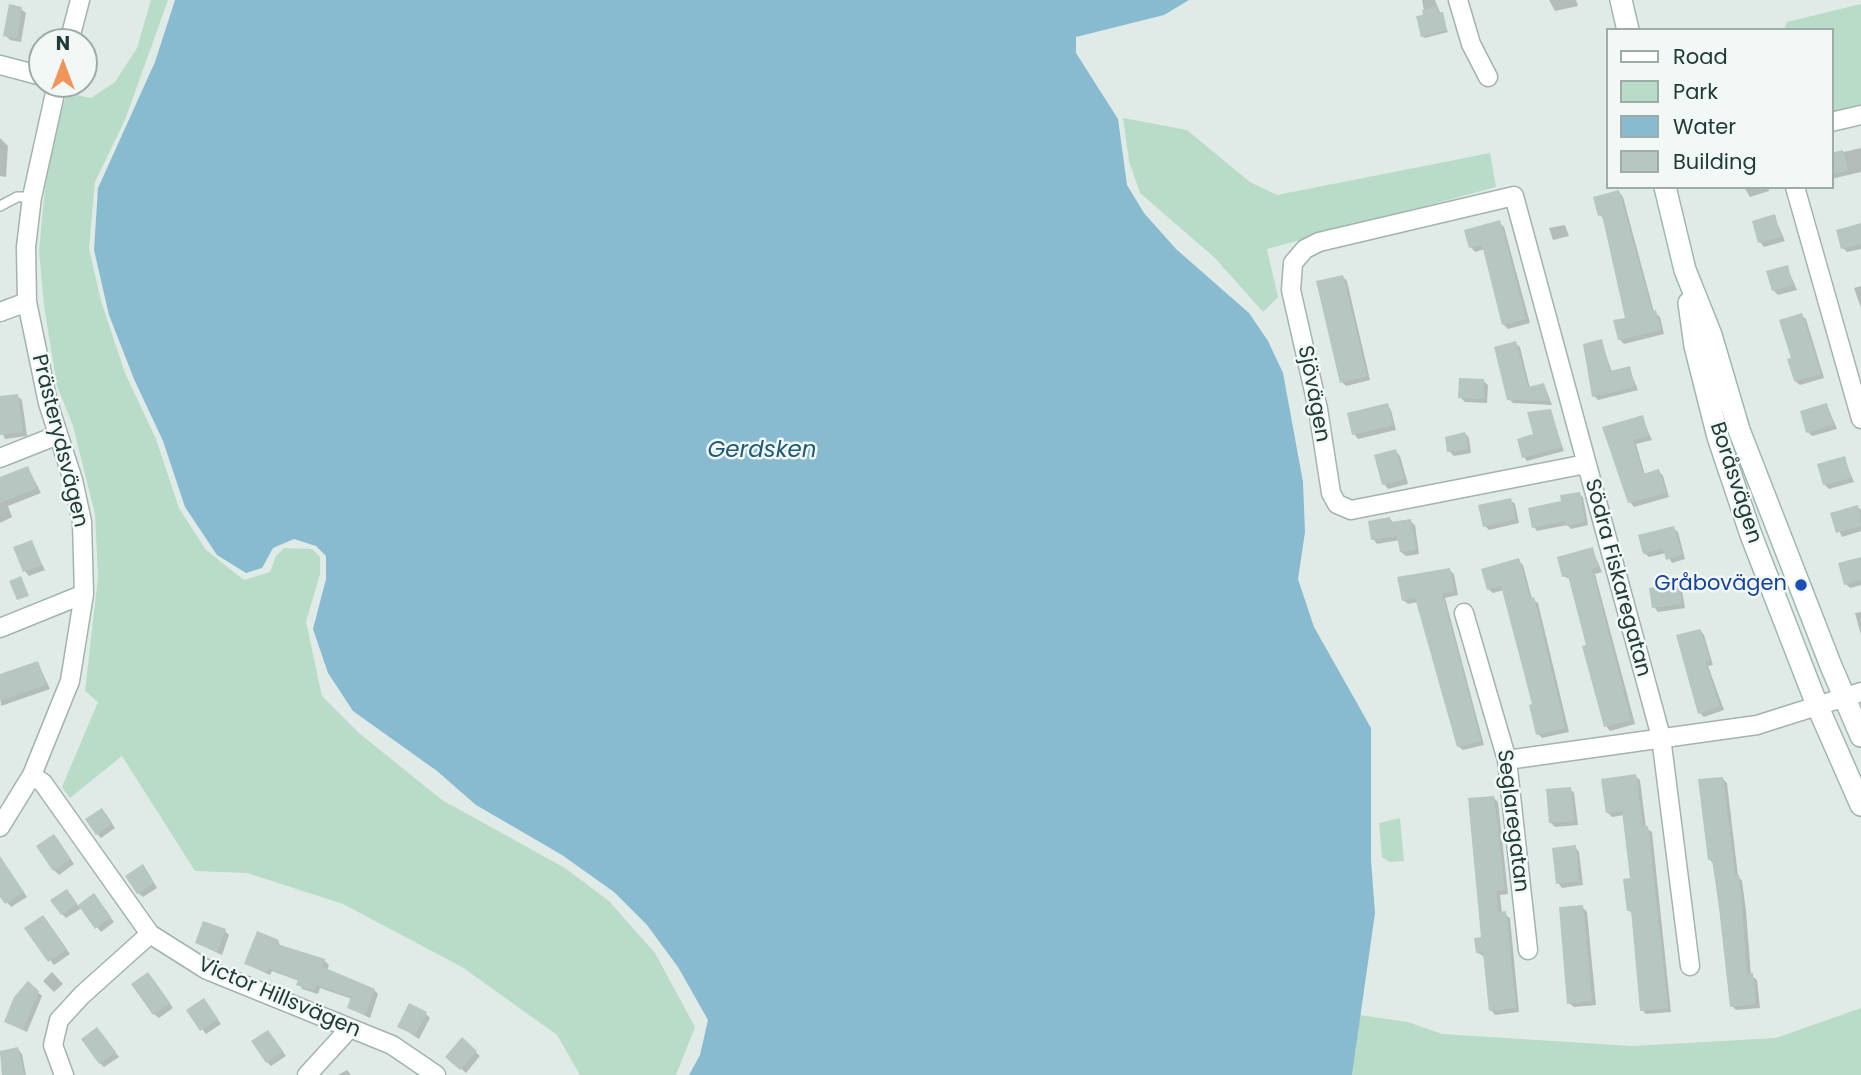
<!DOCTYPE html>
<meta charset="utf-8">
<style>
body{margin:0}
#map{position:relative;width:1861px;height:1075px;overflow:hidden;background:#e0ebe8;font-family:Poppins,sans-serif}
canvas{display:block}
.legend{position:absolute;left:1606px;top:28px;width:228px;height:161px;box-sizing:border-box;background:#f1f8f5;border:2px solid #9eaca9;margin:0;padding:9px 12px;list-style:none;font-size:21px;color:#213b38}
.legend li{display:flex;align-items:center;gap:14px;height:35px}
.legend b{width:35px;border:2px solid #9eaca9}
.north{position:absolute;left:28px;top:28px;width:70px;height:70px;box-sizing:border-box;background:#f1f8f5;border:2px solid #9eaca9;border-radius:50%;rotate:0deg;font-size:19px;font-weight:700;line-height:28px;text-align:center;color:#213b38}
.north::after{content:'';display:block;margin:auto;width:24px;height:32px;background:#f09459;clip-path:polygon(50% 0,100% 100%,50% 72%,0 100%)}
</style>
<div id="map">
<canvas width="1861" height="1075"></canvas>
<ul class="legend">
<li><b style="height:9px;background:#fff"></b>Road</li>
<li><b style="height:19px;background:#b9dcc8"></b>Park</li>
<li><b style="height:19px;background:#88bad0"></b>Water</li>
<li><b style="height:19px;background:#b6c6c1"></b>Building</li>
</ul>
<div class="north">N</div>
</div>
<script>
const ctx = document.querySelector('canvas').getContext('2d');
ctx.lineJoin = 'round';
function fillPath(path, color) { ctx.fillStyle = color; ctx.fill(path, 'evenodd'); }
const shape = rows => new Path2D(rows.map(r => 'M' + r).join(''));
function trace(path, color, width, dash) { ctx.strokeStyle = color; ctx.lineWidth = width; ctx.lineCap = dash ? 'butt' : 'round'; ctx.setLineDash(dash || []); ctx.stroke(path); }
function write(font, color, halo, rows, align = 'center') {
  ctx.font = font + ' Poppins,sans-serif'; ctx.lineWidth = 5; ctx.setLineDash([]); ctx.textBaseline = 'middle'; ctx.strokeStyle = halo; ctx.fillStyle = color; for (const [text, x, y, turn = 0] of rows) {
    ctx.save(); ctx.translate(x, y); ctx.rotate((+turn || 0) * Math.PI / 180); ctx.textAlign = isNaN(turn) ? turn : align; if (halo) ctx.strokeText(text, 0, 0); ctx.fillText(text, 0, 0); ctx.restore();
  }
}
const green = shape([
 [151,0,168,0,125,120,95,182,89,248,101,301,125,373,156,439,179,508,206,550,244,580,270,572,276,556,284,548,312,549,320,557,320,574,306,622,322,696,359,733,442,800,565,868,609,901,655,953,695,1027,676,1075,580,1075,557,1035,462,967,343,904,247,873,195,871,122,756,70,798,62,787,98,702,85,691,98,577,95,514,73,426,57,386,44,306,39,251,45,187,60,112,68,93,91,98,115,82,137,48],
 [1861,4,1861,109,1831,116,1831,30,1784,30,1787,22],
 [1123,118,1187,130,1250,182,1277,195,1490,153,1496,187,1267,249,1278,297,1263,312,1215,258,1140,193,1129,161],
 [1400,818,1404,861,1390,862,1382,857,1379,823],
 [1861,1008,1861,1075,1352,1075,1360,1015,1408,1022,1442,1034,1632,1046,1776,1038]
]);
const water = shape([
 [175,0,1189,0,1164,15,1076,37,1076,53,1118,119,1127,185,1144,213,1176,249,1249,313,1268,341,1283,373,1303,482,1305,532,1298,579,1314,627,1371,728,1371,860,1375,913,1352,1075,689,1075,700,1055,708,1020,678,967,647,925,614,892,562,855,476,805,437,771,353,711,328,673,313,629,326,579,326,556,316,546,294,539,273,548,262,568,246,573,217,555,185,507,163,441,134,379,109,315,94,250,98,188,155,62]
]);
const shadow = shape([
 [1422,0,1435,0,1448,32,1425,38,1422,36,1425,16],
 [1549,0,1576,0,1578,6,1555,11],
 [21,9,26,13,21,42,10,40,5,35],
 [0,138,8,146,6,177,0,176],
 [1861,148,1861,172,1831,179,1831,155],
 [1744,187,1768,187,1769,191,1750,197],
 [1619,192,1623,197,1654,312,1660,317,1664,334,1624,344,1620,340,1627,319,1605,220,1600,215],
 [1774,216,1785,241,1764,247,1760,242],
 [1499,222,1504,227,1530,323,1508,329,1503,324,1485,249,1475,252,1471,247],
 [1565,225,1569,236,1553,240,1549,228],
 [1861,225,1861,249,1847,252,1843,248],
 [1787,267,1797,290,1778,295,1773,290],
 [1343,277,1347,281,1370,380,1346,386,1342,382],
 [1861,286,1861,308,1854,288],
 [1801,315,1806,319,1824,378,1800,385,1795,381,1794,359],
 [1601,341,1612,372,1629,368,1638,390,1598,400,1594,396],
 [1515,343,1520,347,1530,388,1544,384,1552,405,1513,403,1509,399],
 [1483,381,1488,385,1487,403,1465,402,1460,397],
 [17,396,22,400,27,436,5,439,0,428,0,398],
 [1387,405,1391,410,1396,430,1358,439,1354,434],
 [1827,405,1837,429,1812,436,1808,432],
 [1550,410,1564,451,1527,461,1524,457],
 [1642,417,1652,440,1636,444,1645,475,1659,471,1663,476,1669,497,1634,507,1630,502,1604,428],
 [1465,433,1469,438,1471,453,1454,456,1449,451],
 [1396,451,1400,456,1408,484,1388,489,1384,484],
 [1844,458,1854,482,1829,489,1824,484],
 [28,468,41,493,8,506,12,517,0,523,0,479],
 [1579,494,1583,497,1588,525,1571,529,1567,525,1537,531,1534,527,1563,502],
 [1510,500,1515,504,1519,523,1489,530,1485,526],
 [1858,507,1861,510,1861,531,1842,537,1832,514],
 [1390,519,1394,523,1410,521,1415,525,1419,554,1406,556,1401,552,1400,540,1377,544,1373,539],
 [1673,528,1678,532,1685,559,1672,563,1666,553,1649,557,1644,553],
 [31,542,45,570,29,576,25,571],
 [1592,549,1602,572,1595,574,1635,724,1610,731,1606,726,1571,580,1564,576],
 [1861,559,1861,585,1850,588,1846,584],
 [1518,560,1523,565,1532,599,1538,603,1569,732,1542,738,1538,734,1534,705,1504,590,1493,593,1488,589],
 [1449,570,1454,574,1458,595,1445,598,1484,745,1463,750,1458,746,1418,602,1408,604,1403,600],
 [1678,586,1682,590,1685,608,1658,612,1654,607],
 [1861,612,1861,635,1855,613],
 [1700,630,1704,635,1713,665,1708,666,1724,710,1704,717,1700,713],
 [38,663,50,689,1,706,0,675],
 [1635,776,1640,780,1646,828,1652,832,1671,1012,1646,1014,1642,1010,1634,915,1628,910,1632,879,1624,815,1612,817,1607,812],
 [1722,778,1727,783,1738,876,1742,881,1746,911,1751,975,1757,980,1760,1008,1736,1010,1732,1006,1714,864,1709,859],
 [1570,789,1574,793,1578,825,1555,827,1551,823],
 [1494,798,1498,802,1508,894,1500,895,1502,913,1510,918,1519,1012,1495,1015,1491,1010,1485,957,1478,953,1483,939],
 [106,814,115,828,101,838,97,834],
 [58,840,74,864,59,875,54,870],
 [1575,847,1579,852,1583,885,1562,888,1558,883],
 [147,871,157,888,143,897,138,893],
 [0,873,11,873,27,897,11,907,0,894],
 [71,895,79,907,94,896,114,922,101,932,82,908,66,918,62,914],
 [1582,907,1587,912,1596,1005,1574,1007,1569,1003],
 [47,922,70,954,54,965,27,929],
 [225,931,229,935,222,955,197,943],
 [278,941,281,947,325,961,329,965,327,971,374,990,378,994,370,1018,349,1008,352,999,320,988,318,994,302,989,299,981,272,971,270,975,246,964],
 [52,972,63,984,54,992,43,981],
 [153,979,173,1008,159,1018,154,1014],
 [28,983,42,996,27,1032,6,1022],
 [208,1005,221,1024,206,1034,202,1029],
 [426,1014,430,1018,419,1039,399,1026],
 [268,1032,286,1056,271,1066,267,1062],
 [101,1034,119,1057,104,1067,100,1063],
 [462,1039,480,1056,466,1073,447,1056],
 [18,1049,22,1054,26,1075,4,1075,0,1052],
 [347,1070,351,1075,338,1075]
]);
const building = shape([
 [9,4,22,7,17,38,3,36],
 [1437,6,1438,13,1443,12,1447,30,1421,37,1416,16,1423,15,1422,10],
 [1843,150,1848,171,1831,174,1831,153],
 [1619,190,1652,311,1656,310,1661,330,1618,340,1613,320,1625,318,1602,215,1598,216,1593,197],
 [1775,214,1781,237,1758,243,1752,221],
 [1500,220,1526,319,1502,325,1482,245,1469,248,1464,230],
 [1861,223,1861,244,1841,249,1836,230],
 [1788,265,1793,285,1772,291,1766,271],
 [1343,275,1367,376,1340,383,1316,281],
 [1802,313,1821,374,1794,381,1787,359,1791,358,1779,320],
 [1602,339,1610,371,1630,366,1635,387,1592,397,1583,344],
 [1516,341,1528,387,1544,383,1549,401,1507,400,1494,347],
 [1459,378,1484,379,1484,399,1458,398],
 [18,394,23,432,0,435,0,396],
 [1388,403,1393,425,1352,435,1347,413],
 [1827,403,1833,425,1806,433,1800,411],
 [1551,409,1562,447,1522,458,1517,439,1533,434,1527,412],
 [1643,415,1649,436,1633,440,1643,474,1659,469,1666,493,1628,503,1602,427],
 [1465,432,1468,449,1447,452,1445,437],
 [1396,449,1404,479,1382,485,1374,455],
 [1845,456,1851,478,1823,485,1817,464],
 [28,466,37,488,0,503,0,477],
 [1580,492,1585,522,1566,526,1565,521,1532,528,1528,508,1561,501,1560,495],
 [1511,498,1516,519,1483,527,1478,505],
 [1858,505,1861,526,1836,533,1830,513],
 [1390,517,1391,522,1411,519,1416,550,1400,552,1397,536,1371,540,1368,521],
 [1674,526,1682,555,1666,560,1663,548,1643,554,1638,535],
 [32,540,42,565,23,572,13,547],
 [1593,547,1598,567,1592,569,1631,720,1604,727,1582,646,1586,645,1568,576,1562,577,1557,557],
 [1861,557,1861,580,1844,585,1838,563],
 [1519,558,1530,598,1534,597,1565,728,1536,735,1529,705,1532,704,1501,586,1487,590,1481,569],
 [1450,568,1454,591,1442,593,1481,741,1457,747,1415,598,1402,601,1397,577],
 [21,576,29,596,17,600,9,581],
 [1679,584,1682,604,1652,608,1649,588],
 [1700,629,1710,660,1705,662,1720,706,1698,714,1676,635],
 [38,661,46,685,0,701,0,674],
 [1636,774,1643,826,1648,826,1668,1008,1640,1011,1631,910,1627,911,1623,879,1630,878,1622,811,1606,813,1601,779],
 [1723,777,1735,875,1739,875,1742,906,1747,974,1753,973,1756,1004,1730,1007,1719,908,1712,859,1708,860,1698,779],
 [1571,787,1574,821,1549,823,1546,789],
 [1494,796,1505,890,1496,891,1498,912,1506,911,1516,1008,1489,1011,1483,953,1476,953,1474,938,1481,937,1468,798],
 [102,808,112,823,96,835,85,819],
 [54,834,71,859,53,871,36,846],
 [1576,845,1579,881,1556,884,1552,848],
 [0,856,24,892,5,904,0,897],
 [143,864,154,883,137,894,125,876],
 [67,889,77,904,61,915,50,900],
 [94,893,111,917,95,929,78,905],
 [1583,905,1592,1001,1567,1004,1559,907],
 [43,915,67,949,48,962,24,928],
 [203,921,226,929,217,952,195,943],
 [257,931,279,940,277,944,325,959,323,967,375,989,365,1015,347,1008,351,997,316,985,314,991,296,985,298,980,268,968,266,972,244,964],
 [148,972,170,1003,153,1015,131,984],
 [28,981,39,991,23,1030,4,1022,14,997],
 [204,998,218,1019,200,1031,186,1010],
 [409,1003,427,1012,415,1035,397,1027],
 [97,1027,116,1052,99,1064,81,1039],
 [268,1030,283,1051,266,1063,251,1041],
 [462,1037,477,1051,460,1070,445,1057],
 [18,1047,24,1075,2,1075,0,1051]
]);
const service = shape([
 [0,206,17,197,32,197]
]);
const minor = shape([
 [1458,0,1471,44,1488,77],
 [69,42,80,0],
 [0,65,42,76],
 [1831,122,1861,115],
 [1795,187,1861,419],
 [0,312,27,302],
 [0,458,58,435],
 [1586,464,1351,510,1337,504,1331,493,1318,409,1291,290,1293,263,1305,249,1319,242,1514,196,1661,737,1690,966],
 [1464,613,1507,760,1528,950],
 [0,628,84,594],
 [1507,760,1757,725,1861,692],
 [32,775,43,783,150,934,207,970,392,1045,436,1075],
 [0,827,32,775,70,681,84,594,82,522,73,480,48,403,27,302,26,247,32,197,57,84],
 [64,1075,53,1045,59,1020,82,995,150,934],
 [307,1075,350,1028]
]);
const secondary = shape([
 [1621,0,1628,30],
 [1665,187,1685,270,1711,335,1739,430,1831,666,1861,736],
 [1689,303,1695,346,1718,437,1751,535,1817,705,1861,805]
]);
const markers = [
 [1801,585,7,"#1a4fb4"]
];
const streetNames = [
 ["Sjövägen",1313,394,79],
 ["Prästerydsvägen",59,441,76],
 ["Boråsvägen",1735,483,72],
 ["Södra Fiskaregatan",1617,578,75],
 ["Seglaregatan",1512,821,83],
 ["Victor Hillsvägen",279,998,23]
];
const transitNames = [
 ["Gråbovägen",1787,585]
];
const waterNames = [
 ["Gerdsken",762,451]
];
fillPath(green, '#b9dcc8');
fillPath(water, '#88bad0');
fillPath(shadow, '#0003');
fillPath(building, '#b6c6c1');
trace(service, '#a3b3b0', 12);
trace(minor, '#a3b3b0', 21);
trace(secondary, '#9fb7b2', 24);
trace(service, '#fff', 9);
trace(minor, '#fff', 18);
trace(secondary, '#fff', 21);
for (const [x, y, r, color] of markers) { const dot = new Path2D(); dot.arc(x, y, r, 0, 2 * Math.PI); ctx.fillStyle = color; ctx.fill(dot); trace(dot, '#f1f8f5', 2.5); }
write('21px', '#213b38', '#f1f8f5', streetNames);
write('21px', '#164399', '#f1f8f5', transitNames, 'right');
write('italic 23px', '#1c5a76', '#f1f8f5', waterNames);
</script>
